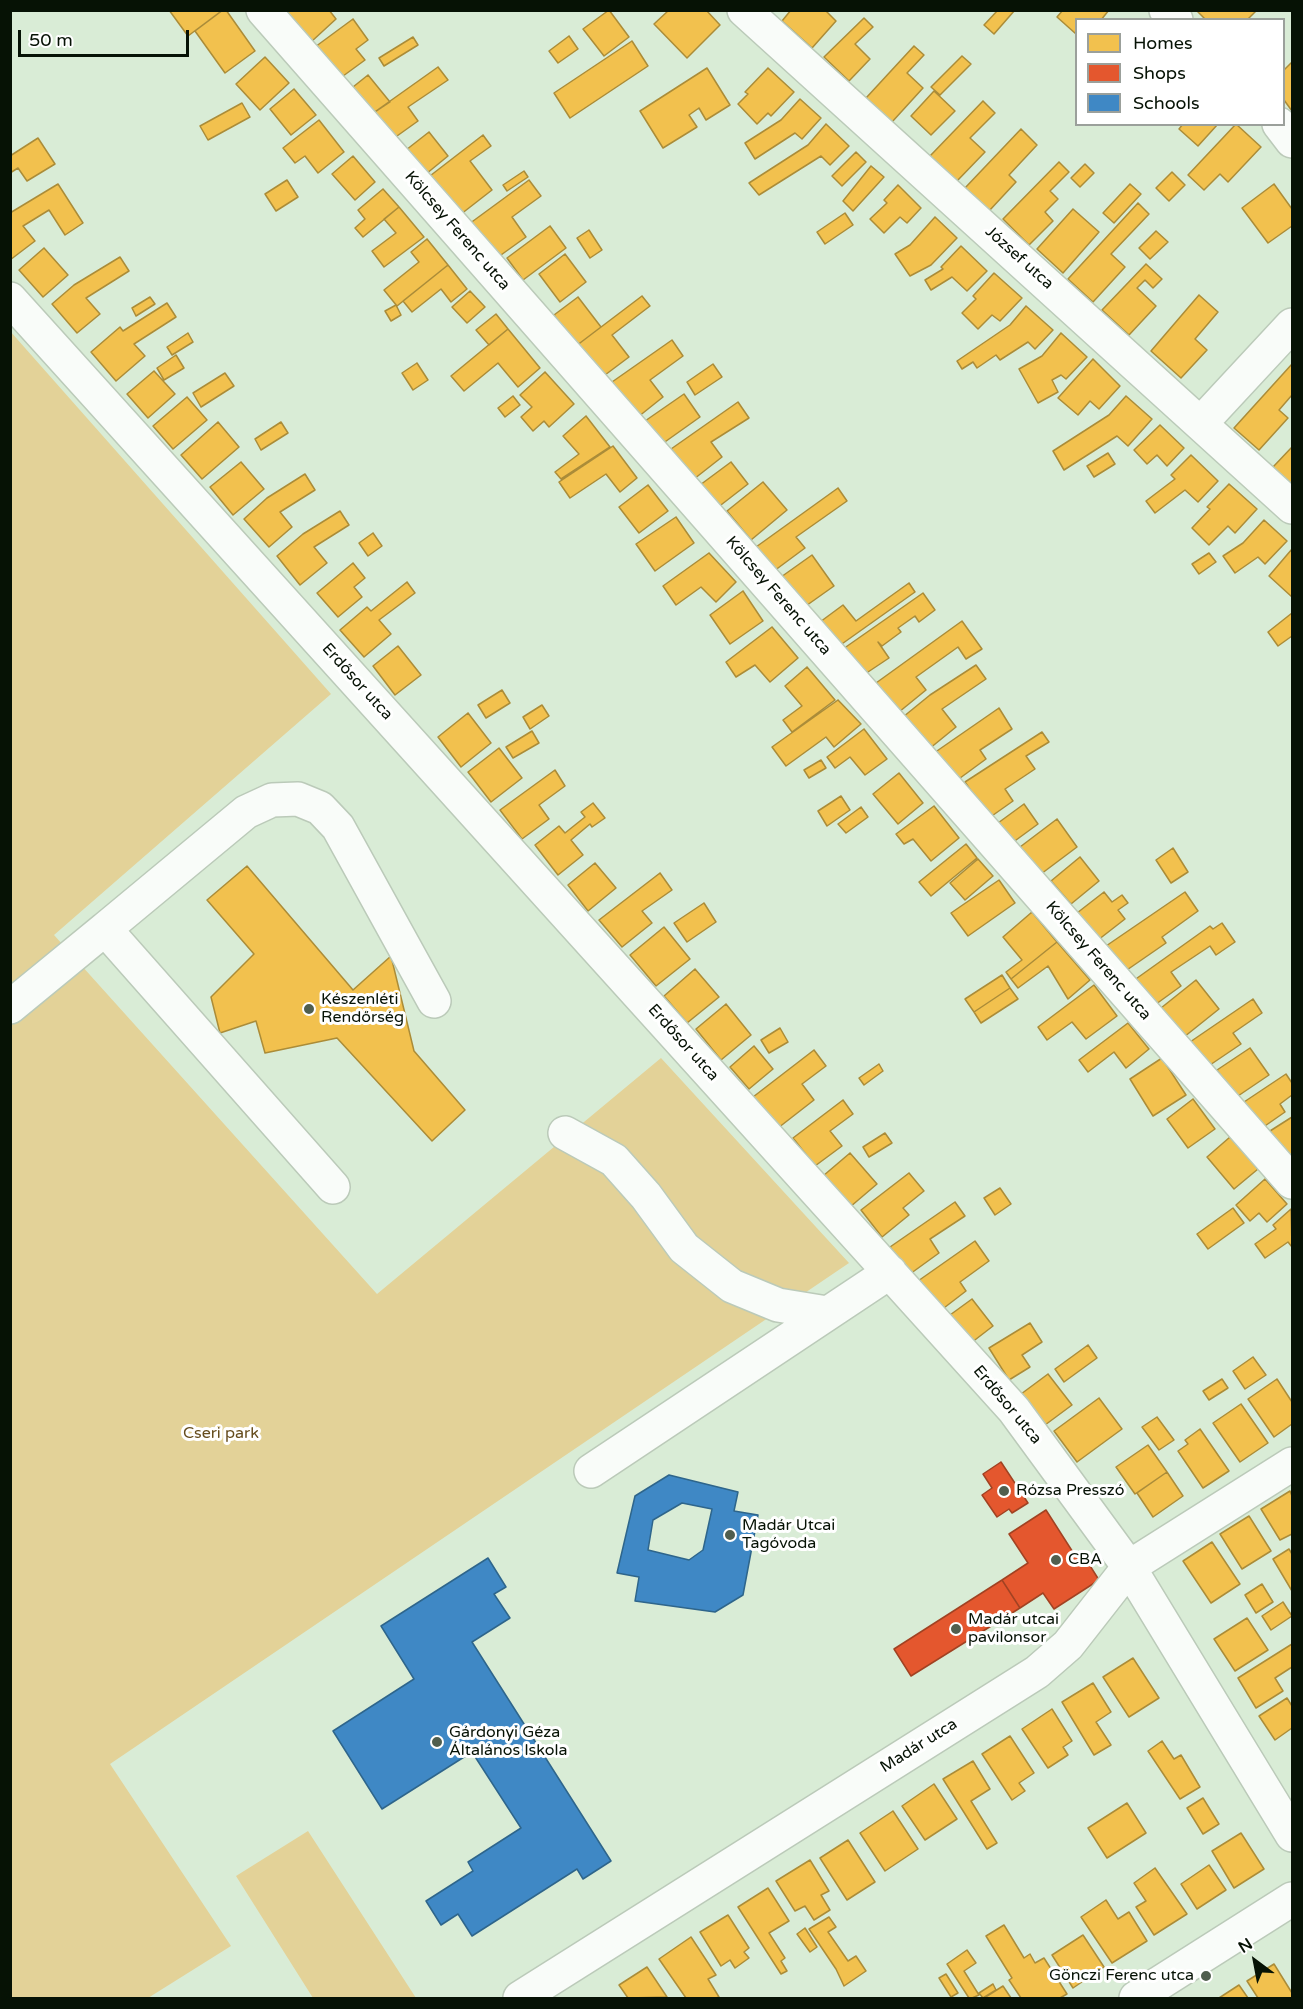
<!DOCTYPE html>
<meta charset="utf-8">
<style>
body{margin:0}
#map{position:relative;width:1303px;height:2009px;overflow:hidden;background:#d9ecd6;font-family:"Varela Round",sans-serif}
canvas{display:block}
.frame{position:absolute;inset:0;border:12px solid #061205;pointer-events:none}
.legend{position:absolute;left:1075px;top:18px;width:210px;height:108px;box-sizing:border-box;background:#fff;border:2px solid #9ba09b;margin:0;padding:8px 10px;list-style:none;font-size:18px;color:#061205}
.legend li{display:flex;align-items:center;gap:12px;height:30px}
.legend b{width:30px;border:2px solid #9ba09b}
.north{position:absolute;left:1225px;top:1931px;width:60px;height:60px;-webkit-text-stroke:4px #fff;paint-order:stroke;rotate:328deg;font-size:16px;font-weight:700;line-height:24px;text-align:center;color:#061205}
.north::after{content:'';display:block;margin:auto;width:21px;height:27px;background:#061205;clip-path:polygon(50% 0,100% 100%,50% 72%,0 100%)}
.scale{position:absolute;left:18px;top:30px;width:171px;height:27px;box-sizing:border-box;border:3px solid #061205;border-top:0;padding-left:8px;font-size:18px;line-height:21px;white-space:nowrap;color:#061205;-webkit-text-stroke:4px #fff;paint-order:stroke}
</style>
<div id="map">
<canvas width="1303" height="2009"></canvas>
<div class="frame"></div>
<ul class="legend">
<li><b style="height:16px;background:#f2c14e"></b>Homes</li>
<li><b style="height:16px;background:#e4572e"></b>Shops</li>
<li><b style="height:16px;background:#3f88c5"></b>Schools</li>
</ul>
<div class="north">N</div>
<div class="scale">50 m</div>
</div>
<script>
const ctx = document.querySelector('canvas').getContext('2d');
ctx.lineJoin = 'round';
function fillPath(path, color) { ctx.fillStyle = color; ctx.fill(path, 'evenodd'); }
const shape = rows => new Path2D(rows.map(r => 'M' + r).join(''));
function trace(path, color, width, dash) { ctx.strokeStyle = color; ctx.lineWidth = width; ctx.lineCap = dash ? 'butt' : 'round'; ctx.setLineDash(dash || []); ctx.stroke(path); }
function write(font, color, halo, rows, align = 'center') {
  ctx.font = font + ' "Varela Round",sans-serif'; ctx.lineWidth = 6; ctx.setLineDash([]); ctx.textBaseline = 'middle'; ctx.strokeStyle = halo; ctx.fillStyle = color; for (const [text, x, y, turn = 0] of rows) {
    ctx.save(); ctx.translate(x, y); ctx.rotate((+turn || 0) * Math.PI / 180); ctx.textAlign = isNaN(turn) ? turn : align; if (halo) ctx.strokeText(text, 0, 0); ctx.fillText(text, 0, 0); ctx.restore();
  }
}
const green = shape([
 [10,331,331,694,54,935,377,1294,661,1058,849,1263,110,1764,231,1946,148,1998,11,1998],
 [308,1831,416,1998,313,1998,236,1876]
]);
const homes = shape([
 [169,10,218,10,220,12,188,36,169,10],
 [223,10,226,10,255,51,225,73,195,31,223,10],
 [290,10,329,10,336,19,311,42,286,14,290,10],
 [609,10,629,37,604,56,583,29,609,10],
 [669,10,706,10,720,25,687,58,654,24,669,10],
 [791,10,825,10,836,21,812,48,782,21,791,10],
 [998,10,1015,10,994,34,984,25,998,10],
 [1063,10,1109,10,1101,20,1076,20,1076,34,1057,17,1063,10],
 [1200,10,1256,10,1256,11,1247,20,1206,20,1198,12,1200,10],
 [864,18,873,27,855,44,870,59,849,81,824,57,864,18],
 [353,19,368,40,356,49,365,60,339,79,315,47,353,19],
 [569,36,578,49,558,63,549,51,569,36],
 [413,37,418,45,384,66,379,58,413,37],
 [632,41,648,66,570,118,554,93,632,41],
 [914,46,924,55,907,73,923,88,892,122,866,98,914,46],
 [962,56,971,64,940,95,931,87,962,56],
 [265,57,289,83,260,110,236,84,265,57],
 [1292,62,1292,111,1284,100,1284,70,1292,62],
 [438,67,448,80,408,107,418,121,390,141,369,116,438,67],
 [707,68,730,105,706,120,699,108,689,115,697,127,663,148,640,111,707,68],
 [768,68,794,92,771,116,768,113,757,124,738,104,748,94,745,92,768,68],
 [368,75,390,102,369,116,348,91,368,75],
 [294,89,316,115,291,135,270,109,294,89],
 [934,91,955,111,931,135,911,116,934,91],
 [800,99,821,118,802,139,795,133,755,159,745,143,781,120,800,99],
 [983,101,995,113,970,138,985,152,957,181,930,156,983,101],
 [242,103,250,117,208,140,200,126,242,103],
 [319,120,344,152,318,173,305,156,295,163,283,148,319,120],
 [826,124,849,146,830,165,821,156,759,195,749,183,808,145,826,124],
 [1183,124,1218,124,1198,146,1179,129,1183,124],
 [1236,124,1261,147,1228,182,1220,174,1204,190,1188,175,1236,124],
 [1021,129,1037,145,1009,175,1016,182,989,211,964,189,1021,129],
 [429,132,448,156,426,174,406,150,429,132],
 [483,135,491,146,470,161,492,190,456,218,426,179,483,135],
 [38,138,55,164,27,181,18,168,10,173,10,156,38,138],
 [856,152,866,162,842,186,832,176,856,152],
 [353,156,375,182,355,200,332,174,353,156],
 [1059,162,1069,172,1050,191,1058,199,1045,212,1053,221,1029,245,1003,219,1059,162],
 [1085,164,1094,173,1080,187,1071,178,1085,164],
 [871,166,884,177,853,211,843,201,871,166],
 [524,171,528,177,507,191,503,185,524,171],
 [1172,172,1185,185,1169,201,1156,188,1172,172],
 [287,180,298,197,276,211,265,194,287,180],
 [529,180,541,196,512,217,526,237,494,260,469,224,529,180],
 [58,184,83,223,65,235,49,210,23,226,35,241,10,260,10,213,58,184],
 [1130,184,1141,194,1114,223,1103,213,1130,184],
 [1274,184,1292,209,1292,226,1268,243,1242,208,1274,184],
 [898,185,921,208,907,223,900,217,884,233,870,219,887,203,884,200,898,185],
 [383,189,399,207,363,237,355,228,365,219,358,210,383,189],
 [1138,203,1149,214,1111,254,1125,267,1093,302,1068,279,1138,203],
 [399,207,424,237,384,267,372,251,396,233,384,219,399,207],
 [1073,209,1099,232,1063,273,1037,249,1073,209],
 [845,213,853,225,825,244,817,232,845,213],
 [935,217,957,238,931,265,910,276,895,254,910,245,935,217],
 [550,226,566,248,523,280,507,258,550,226],
 [589,230,602,250,590,258,577,238,589,230],
 [1156,231,1168,242,1150,259,1139,248,1156,231],
 [427,239,448,265,397,306,384,290,419,262,411,252,427,239],
 [961,246,987,271,967,291,952,277,931,290,925,280,943,269,941,267,961,246],
 [44,248,68,275,43,297,19,270,44,248],
 [565,254,586,282,560,302,539,274,565,254],
 [120,257,129,271,86,298,100,314,77,333,52,304,74,285,120,257],
 [1146,264,1162,279,1153,288,1145,280,1137,288,1156,306,1129,335,1102,310,1146,264],
 [448,265,467,289,451,302,441,289,412,312,403,301,448,265],
 [994,273,1022,298,1000,321,992,315,978,329,962,313,976,299,973,296,994,273],
 [470,291,485,307,467,323,452,307,470,291],
 [1199,295,1218,312,1195,339,1207,350,1181,378,1151,351,1199,295],
 [642,296,650,306,612,335,629,357,601,378,576,346,642,296],
 [150,297,155,304,136,316,132,308,150,297],
 [578,297,601,327,576,346,554,315,578,297],
 [167,303,176,317,134,344,145,356,116,381,91,352,120,327,123,331,167,303],
 [396,305,401,315,391,321,385,311,396,305],
 [1026,306,1053,330,1035,349,1028,342,1000,360,996,355,977,368,973,362,962,369,957,361,1010,325,1026,306],
 [496,314,508,329,489,345,476,330,496,314],
 [508,329,540,368,518,387,498,363,464,391,451,376,508,329],
 [188,333,193,342,172,355,167,347,188,333],
 [1061,333,1087,357,1066,379,1061,375,1052,380,1058,392,1038,403,1019,369,1042,356,1061,333],
 [672,340,683,356,650,380,663,397,638,417,612,382,672,340],
 [176,355,184,368,164,380,157,368,176,355],
 [1093,359,1120,386,1099,409,1090,401,1078,415,1058,398,1093,359],
 [417,363,428,380,413,390,402,373,417,363],
 [713,364,722,377,695,395,687,382,713,364],
 [1292,364,1292,395,1279,410,1288,418,1259,450,1234,428,1292,364],
 [154,371,175,394,148,418,127,394,154,371],
 [545,372,574,404,549,427,544,421,533,431,521,417,532,407,520,395,545,372],
 [225,373,234,386,201,407,193,393,225,373],
 [684,394,700,417,662,444,645,421,684,394],
 [513,396,520,405,505,417,498,408,513,396],
 [1126,396,1152,419,1128,446,1117,436,1064,470,1053,451,1109,415,1126,396],
 [187,397,207,420,173,449,153,426,187,397],
 [738,402,749,418,711,442,722,457,694,479,671,449,738,402],
 [586,416,610,447,561,479,555,472,579,454,563,436,586,416],
 [218,422,239,447,202,479,181,455,218,422],
 [281,422,288,433,261,450,255,439,281,422],
 [1160,425,1184,448,1167,466,1157,455,1147,464,1134,450,1160,425],
 [613,446,637,478,620,492,606,474,570,498,559,482,613,446],
 [1292,447,1292,486,1273,467,1292,447],
 [1108,453,1115,464,1094,477,1087,466,1108,453],
 [1191,455,1218,481,1198,502,1185,490,1155,513,1146,501,1175,479,1171,475,1191,455],
 [241,462,264,489,233,515,210,487,241,462],
 [731,462,748,484,717,508,700,485,731,462],
 [305,474,315,490,280,512,292,527,269,547,244,519,267,498,305,474],
 [763,482,787,510,751,540,727,511,763,482],
 [1229,484,1257,509,1235,533,1228,526,1209,545,1192,528,1210,509,1207,507,1229,484],
 [648,485,668,511,639,533,619,507,648,485],
 [838,488,847,501,796,537,805,548,774,571,756,547,838,488],
 [340,511,349,525,314,547,327,563,300,585,277,556,303,534,340,511],
 [676,517,694,543,655,571,636,544,676,517],
 [1264,520,1287,541,1265,564,1258,557,1235,573,1223,556,1243,543,1264,520],
 [373,533,382,546,368,556,359,543,373,533],
 [1292,549,1292,597,1269,576,1292,549],
 [709,553,736,582,716,602,701,587,676,605,663,586,709,553],
 [1209,553,1216,562,1199,574,1192,564,1209,553],
 [812,555,834,586,803,608,781,577,812,555],
 [353,563,365,578,354,587,362,597,338,617,317,593,353,563],
 [407,582,415,593,379,620,391,634,364,657,340,630,367,607,371,611,407,582],
 [909,583,915,592,839,646,820,622,843,605,856,621,909,583],
 [743,591,763,621,730,644,710,615,743,591],
 [923,593,935,610,919,622,915,616,898,628,901,632,882,646,878,642,889,658,862,676,843,649,923,593],
 [1292,613,1292,636,1278,646,1268,632,1292,613],
 [962,621,982,649,966,659,958,647,916,677,926,690,899,712,876,683,962,621],
 [772,627,798,658,770,682,755,665,736,677,726,662,772,627],
 [398,646,421,675,395,695,373,666,398,646],
 [976,665,986,679,942,709,956,727,929,749,903,717,930,695,976,665],
 [807,667,835,700,792,732,783,720,802,706,785,686,807,667],
 [502,690,510,703,486,718,478,705,502,690],
 [838,700,861,724,834,747,826,737,786,766,772,747,838,700],
 [542,705,549,716,530,729,523,717,542,705],
 [999,708,1012,729,980,750,986,759,956,781,934,753,999,708],
 [468,713,491,743,461,767,438,737,468,713],
 [864,729,887,759,865,775,850,757,835,768,827,757,864,729],
 [532,731,539,743,513,758,506,747,532,731],
 [1042,732,1049,742,1026,756,1035,769,1005,789,1013,801,989,818,965,782,1042,732],
 [499,748,522,778,491,802,468,772,499,748],
 [821,760,826,768,809,778,804,770,821,760],
 [555,770,565,786,539,805,549,819,522,839,500,810,555,770],
 [899,773,923,803,898,824,873,794,899,773],
 [841,796,850,810,827,826,818,811,841,796],
 [593,803,605,818,592,827,590,824,571,840,583,855,558,875,535,845,559,826,565,833,585,817,581,812,593,803],
 [1024,804,1038,824,1012,843,998,823,1024,804],
 [934,806,959,838,931,861,913,839,904,844,896,834,934,806],
 [861,807,868,817,846,833,838,824,861,807],
 [1057,819,1077,847,1041,874,1020,847,1057,819],
 [966,844,977,858,931,896,919,882,966,844],
 [1173,848,1188,872,1171,883,1156,860,1173,848],
 [1080,857,1099,881,1071,904,1051,881,1080,857],
 [978,859,993,876,965,900,950,883,978,859],
 [595,863,616,888,588,911,568,885,595,863],
 [247,866,353,990,391,956,414,1051,465,1110,432,1141,337,1038,265,1053,256,1021,220,1033,211,997,254,954,207,900,247,866],
 [660,873,672,890,642,911,652,923,622,947,599,920,660,873],
 [999,880,1015,903,968,936,951,913,999,880],
 [1104,892,1112,902,1122,895,1128,903,1118,910,1125,919,1098,940,1077,913,1104,892],
 [1185,892,1198,911,1162,937,1166,943,1124,972,1106,946,1185,892],
 [704,903,716,922,687,942,674,923,704,903],
 [1032,912,1057,942,1011,979,1006,972,1022,960,1003,937,1032,912],
 [1222,923,1235,942,1216,955,1210,946,1171,972,1181,986,1152,1007,1133,981,1210,926,1213,929,1222,923],
 [664,927,690,959,656,986,630,955,664,927],
 [1057,942,1090,980,1068,999,1048,966,1018,988,1011,979,1057,942],
 [695,969,719,997,687,1023,664,996,695,969],
 [1002,975,1010,988,974,1012,965,999,1002,975],
 [1196,980,1219,1009,1184,1037,1161,1008,1196,980],
 [1094,985,1117,1016,1086,1039,1072,1022,1047,1040,1038,1027,1094,985],
 [1010,988,1018,999,981,1023,974,1012,1010,988],
 [1253,999,1262,1013,1233,1033,1241,1044,1207,1067,1190,1042,1253,999],
 [726,1004,751,1035,721,1060,696,1029,726,1004],
 [1128,1023,1149,1049,1126,1068,1114,1052,1088,1072,1079,1060,1128,1023],
 [780,1028,788,1042,769,1053,761,1040,780,1028],
 [754,1046,773,1069,749,1089,730,1067,754,1046],
 [1250,1048,1269,1075,1235,1098,1217,1070,1250,1048],
 [814,1050,826,1066,802,1084,814,1100,778,1128,753,1097,814,1050],
 [1162,1058,1186,1095,1153,1116,1130,1079,1162,1058],
 [879,1064,883,1071,864,1085,859,1078,879,1064],
 [1286,1074,1292,1083,1292,1095,1280,1104,1285,1112,1262,1128,1244,1102,1286,1074],
 [1193,1099,1215,1129,1188,1148,1167,1119,1193,1099],
 [843,1100,853,1114,830,1131,842,1146,815,1166,793,1138,843,1100],
 [1292,1117,1292,1158,1290,1160,1270,1131,1292,1117],
 [885,1133,892,1143,869,1157,863,1147,885,1133],
 [1230,1137,1258,1169,1234,1189,1207,1157,1230,1137],
 [850,1153,877,1184,850,1207,823,1176,850,1153],
 [909,1173,924,1191,903,1208,909,1215,882,1237,861,1210,909,1173],
 [1265,1179,1287,1204,1267,1222,1259,1213,1250,1221,1236,1205,1265,1179],
 [1000,1188,1011,1204,995,1215,984,1198,1000,1188],
 [955,1202,965,1216,930,1239,939,1253,910,1274,890,1247,955,1202],
 [1233,1208,1244,1223,1208,1249,1197,1234,1233,1208],
 [1291,1209,1292,1247,1288,1242,1265,1258,1255,1244,1276,1229,1273,1225,1291,1209],
 [975,1241,989,1261,960,1282,966,1291,940,1311,918,1281,975,1241],
 [972,1299,993,1326,971,1343,950,1315,972,1299],
 [1030,1323,1042,1342,1022,1355,1030,1367,1009,1380,989,1348,1030,1323],
 [1088,1345,1097,1358,1064,1382,1055,1369,1088,1345],
 [1253,1357,1266,1375,1245,1389,1233,1371,1253,1357],
 [1048,1374,1072,1405,1041,1428,1017,1397,1048,1374],
 [1222,1379,1228,1388,1209,1400,1203,1391,1222,1379],
 [1277,1379,1292,1402,1292,1424,1274,1437,1248,1399,1277,1379],
 [1099,1398,1122,1429,1077,1462,1054,1431,1099,1398],
 [1241,1404,1268,1443,1240,1462,1213,1423,1241,1404],
 [1157,1417,1174,1440,1159,1450,1142,1427,1157,1417],
 [1200,1429,1229,1471,1203,1488,1178,1451,1188,1444,1185,1440,1200,1429],
 [1148,1445,1167,1472,1135,1494,1116,1467,1148,1445],
 [1167,1472,1183,1496,1153,1517,1137,1493,1167,1472],
 [1290,1491,1292,1496,1292,1534,1280,1540,1261,1509,1290,1491],
 [1249,1516,1271,1551,1242,1569,1220,1534,1249,1516],
 [1212,1542,1240,1584,1211,1603,1183,1561,1212,1542],
 [1289,1549,1292,1554,1292,1591,1273,1559,1289,1549],
 [1262,1584,1273,1602,1256,1613,1245,1595,1262,1584],
 [1283,1602,1292,1616,1271,1630,1262,1616,1283,1602],
 [1247,1618,1268,1650,1235,1671,1214,1639,1247,1618],
 [1292,1644,1292,1667,1275,1678,1283,1691,1256,1708,1238,1678,1292,1644],
 [1133,1658,1159,1698,1129,1717,1103,1677,1133,1658],
 [1093,1683,1111,1712,1096,1722,1111,1745,1094,1755,1062,1702,1093,1683],
 [1287,1698,1292,1706,1292,1728,1275,1740,1259,1716,1287,1698],
 [1052,1709,1072,1741,1063,1747,1068,1755,1048,1768,1022,1729,1052,1709],
 [1010,1736,1034,1773,1019,1783,1025,1791,1012,1800,982,1754,1010,1736],
 [1162,1741,1174,1759,1181,1755,1200,1787,1180,1799,1148,1751,1162,1741],
 [973,1761,990,1789,971,1801,997,1843,987,1849,943,1779,973,1761],
 [934,1784,957,1819,925,1840,902,1806,934,1784],
 [1203,1798,1219,1824,1203,1834,1187,1808,1203,1798],
 [1127,1803,1146,1833,1107,1858,1088,1828,1127,1803],
 [893,1811,918,1849,885,1871,860,1833,893,1811],
 [1241,1833,1264,1869,1234,1888,1212,1851,1241,1833],
 [848,1840,875,1882,847,1900,820,1858,848,1840],
 [810,1860,829,1891,821,1895,830,1910,814,1920,805,1906,795,1911,776,1881,810,1860],
 [1209,1865,1226,1890,1197,1909,1181,1884,1209,1865],
 [1155,1868,1187,1914,1154,1935,1136,1907,1146,1901,1134,1883,1155,1868],
 [768,1888,789,1921,769,1933,785,1958,781,1961,787,1971,781,1974,738,1907,768,1888],
 [1106,1900,1118,1919,1129,1912,1147,1941,1112,1963,1081,1917,1106,1900],
 [728,1915,749,1948,744,1952,749,1958,735,1968,730,1960,721,1966,700,1932,728,1915],
 [829,1917,836,1927,828,1932,848,1961,856,1956,866,1971,844,1986,836,1969,809,1929,829,1917],
 [1004,1925,1024,1958,1030,1954,1035,1963,1044,1958,1067,1994,1060,1998,1021,1998,1009,1980,1012,1978,986,1936,1004,1925],
 [805,1928,817,1947,810,1952,797,1934,805,1928],
 [1083,1935,1104,1967,1073,1988,1052,1955,1083,1935],
 [691,1937,716,1975,708,1979,719,1997,716,1998,686,1998,659,1959,691,1937],
 [967,1950,976,1963,964,1971,979,1995,972,1998,969,1998,947,1964,967,1950],
 [1274,1964,1292,1993,1292,1998,1258,1998,1247,1981,1274,1964],
 [647,1967,667,1997,628,1998,619,1985,647,1967],
 [946,1974,958,1993,951,1997,939,1978,946,1974],
 [993,1984,996,1990,983,1998,979,1993,993,1984],
 [1239,1985,1248,1998,1219,1998,1239,1985],
 [1003,1986,1011,1998,984,1998,1003,1986]
]);
const shops = shape([
 [1001,1462,1028,1503,1012,1513,1009,1509,997,1517,982,1495,992,1488,983,1474,1001,1462],
 [1046,1510,1076,1557,1082,1553,1099,1580,1054,1609,1043,1593,1020,1608,1002,1580,1028,1563,1009,1534,1046,1510],
 [1002,1580,1020,1608,911,1676,894,1649,1002,1580]
]);
const schools = shape([
 [669,1475,738,1492,734,1511,758,1515,743,1595,715,1612,635,1601,639,1577,617,1573,635,1496,669,1475],
 [682,1503,712,1509,703,1550,689,1560,648,1550,653,1520,682,1503],
 [488,1558,506,1587,494,1594,510,1618,472,1642,611,1861,583,1879,577,1869,472,1936,458,1914,441,1925,426,1901,473,1871,468,1862,521,1828,472,1752,382,1809,333,1731,414,1679,381,1626,488,1558]
]);
const minor = shape([
 [263,10,1292,1182],
 [744,10,1292,507],
 [1166,10,1176,20],
 [1279,124,1292,141],
 [10,299,1014,1410,1129,1567,1292,1835],
 [1201,423,1292,325],
 [105,929,246,812,272,800,298,799,320,808,338,827,434,1001],
 [10,1007,105,929,333,1187],
 [565,1133,614,1160,646,1196,684,1248,732,1286,778,1305,827,1313],
 [591,1471,890,1272],
 [520,1998,1037,1672,1068,1645,1129,1567,1292,1464],
 [1136,1998,1292,1899]
]);
const markers = [
 [309,1009,6,"#505e4e"],
 [1004,1491,6,"#505e4e"],
 [730,1535,6,"#505e4e"],
 [1056,1560,6,"#505e4e"],
 [956,1629,6,"#505e4e"],
 [437,1742,6,"#505e4e"],
 [1206,1976,6,"#505e4e"]
];
const streetNames = [
 ["Kölcsey Ferenc utca",457,231,49],
 ["József utca",1019,258,42],
 ["Kölcsey Ferenc utca",778,596,49],
 ["Erdősor utca",357,682,48],
 ["Kölcsey Ferenc utca",1098,961,49],
 ["Erdősor utca",683,1043,48],
 ["Erdősor utca",1007,1405,50],
 ["Madár utca",919,1746,-32]
];
const poiNames = [
 ["Készenléti",321,1000],
 ["Rendőrség",321,1018],
 ["Rózsa Presszó",1016,1491],
 ["Madár Utcai",742,1526],
 ["Tagóvoda",742,1544],
 ["CBA",1068,1560],
 ["Madár utcai",968,1620],
 ["pavilonsor",968,1638],
 ["Gárdonyi Géza",449,1733],
 ["Általános Iskola",449,1751],
 ["Gönczi Ferenc utca",1194,1976,"right"]
];
const parkNames = [
 ["Cseri park",221,1434]
];
fillPath(green, '#e3d298');
fillPath(homes, '#f2c14e');
trace(homes, '#ab8c38', 1.5);
fillPath(shops, '#e4572e');
trace(shops, '#a14222', 1.5);
fillPath(schools, '#3f88c5');
trace(schools, '#2e658b', 1.5);
trace(minor, '#bbcab9', 36);
trace(minor, '#f9fcf9', 33);
for (const [x, y, r, color] of markers) { const dot = new Path2D(); dot.arc(x, y, r, 0, 2 * Math.PI); ctx.fillStyle = color; ctx.fill(dot); trace(dot, '#fff', 2); }
write('16px', '#061205', '#fff', streetNames);
write('16px', '#061205', '#fff', poiNames, 'left');
write('16px', '#654c1d', '#fff', parkNames);
</script>
